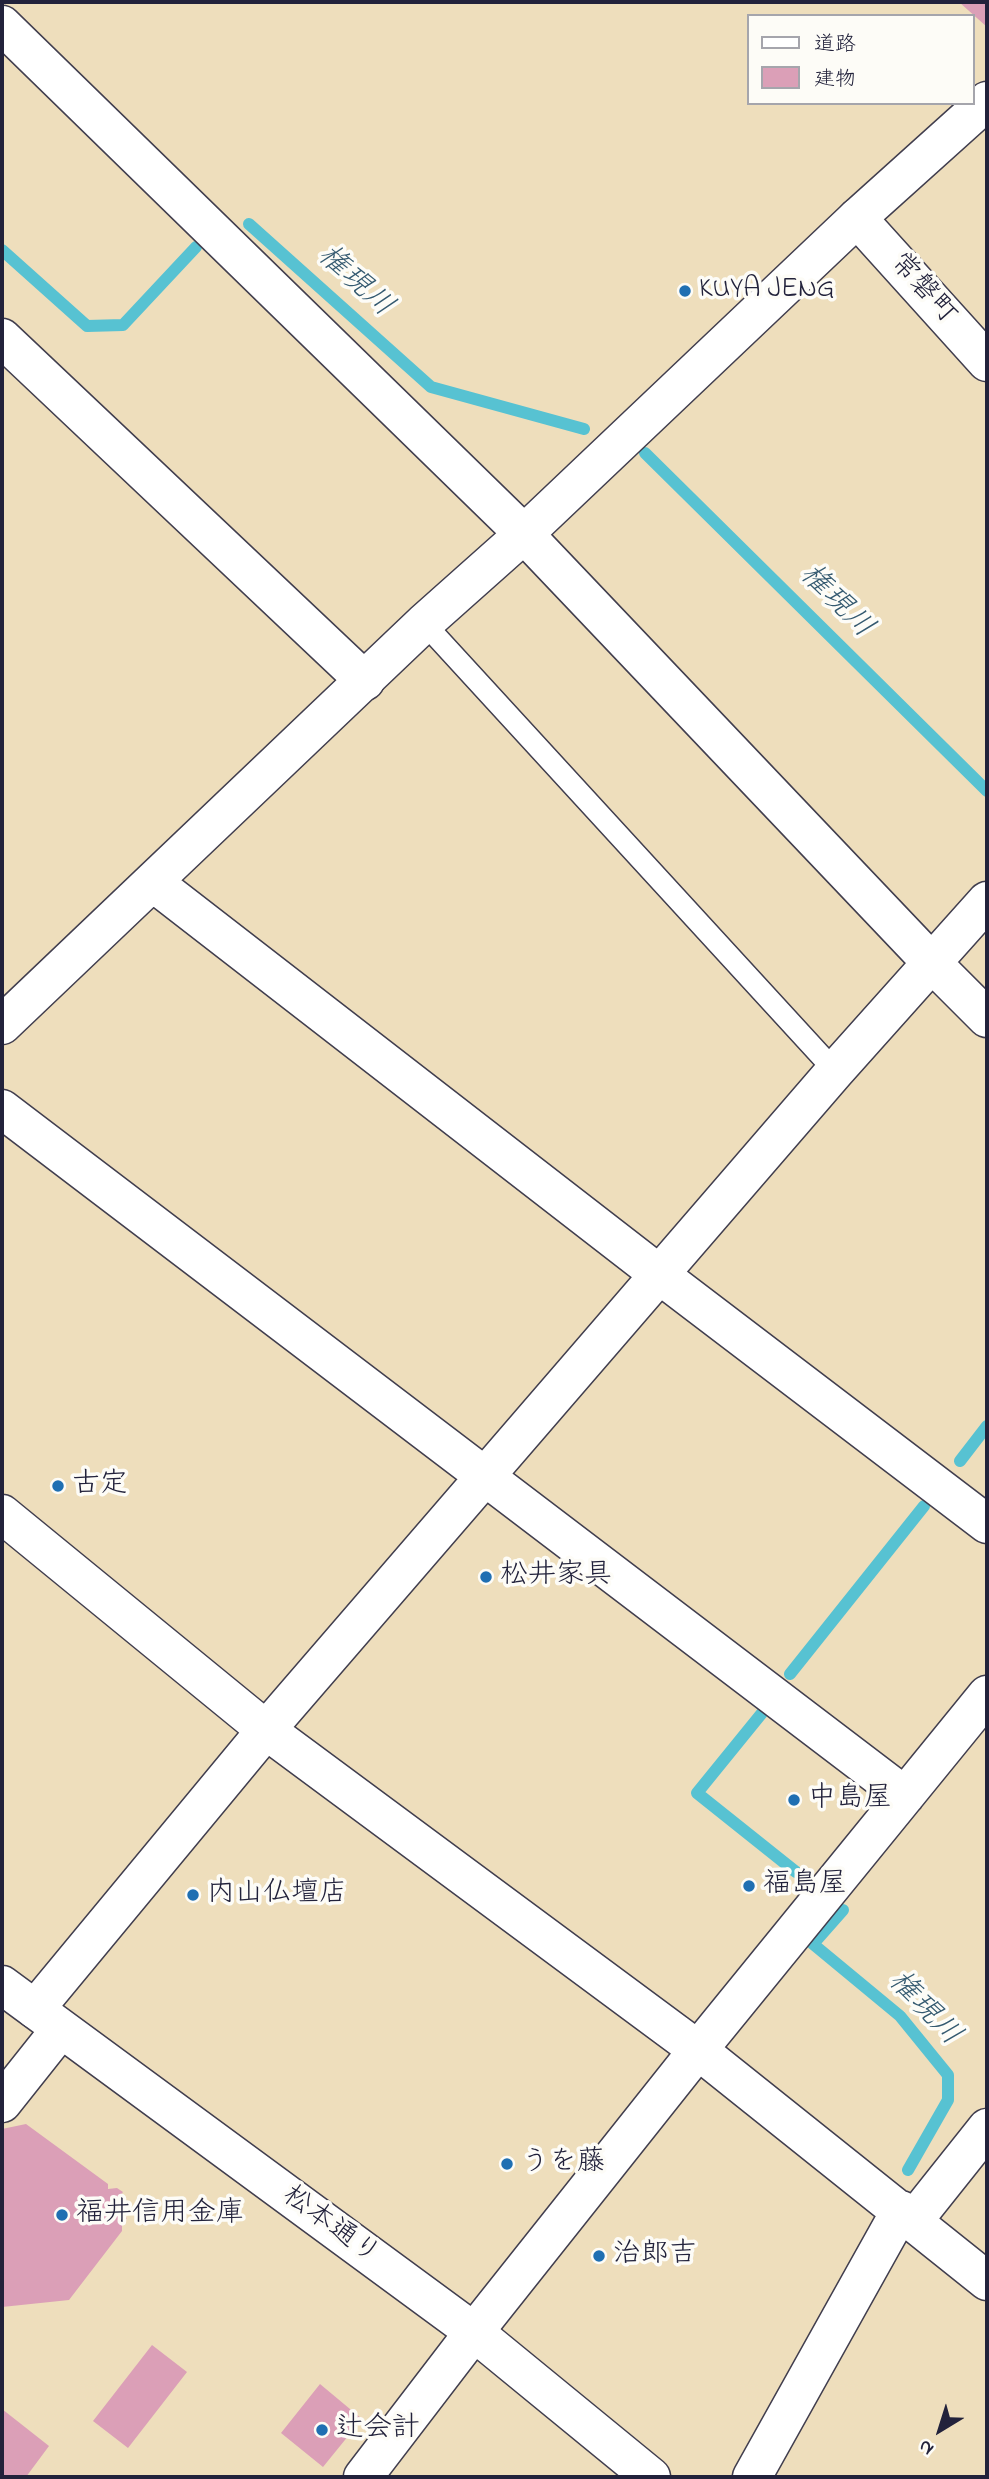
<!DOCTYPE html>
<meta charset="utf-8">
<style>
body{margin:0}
#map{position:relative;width:989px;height:2479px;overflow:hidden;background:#eedebc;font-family:"Indie Flower","Klee One",sans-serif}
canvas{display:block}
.frame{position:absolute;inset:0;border:4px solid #22223b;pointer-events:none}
.legend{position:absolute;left:747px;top:14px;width:228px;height:91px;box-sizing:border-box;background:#fdfcf7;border:2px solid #a5a5ac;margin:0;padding:9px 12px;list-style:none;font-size:21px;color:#22223b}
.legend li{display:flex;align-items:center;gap:14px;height:35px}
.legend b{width:35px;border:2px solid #a5a5ac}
.north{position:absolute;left:905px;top:2395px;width:70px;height:70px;-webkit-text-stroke:5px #fdfcf7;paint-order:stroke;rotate:218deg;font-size:19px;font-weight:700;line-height:28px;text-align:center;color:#22223b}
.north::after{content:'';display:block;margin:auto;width:24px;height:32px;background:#22223b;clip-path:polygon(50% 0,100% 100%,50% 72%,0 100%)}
</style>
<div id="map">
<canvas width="989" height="2479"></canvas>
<div class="frame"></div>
<ul class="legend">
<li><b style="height:9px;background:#fff"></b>道路</li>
<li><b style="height:19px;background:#db9fb7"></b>建物</li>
</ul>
<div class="north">N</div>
</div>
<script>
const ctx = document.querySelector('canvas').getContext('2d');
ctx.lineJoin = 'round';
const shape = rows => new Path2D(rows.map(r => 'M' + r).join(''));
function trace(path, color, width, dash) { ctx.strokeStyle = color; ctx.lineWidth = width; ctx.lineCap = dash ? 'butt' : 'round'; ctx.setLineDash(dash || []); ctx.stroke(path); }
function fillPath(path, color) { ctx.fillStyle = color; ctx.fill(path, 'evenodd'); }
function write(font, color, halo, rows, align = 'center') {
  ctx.font = font + ' "Indie Flower","Klee One",sans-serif'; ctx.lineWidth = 7; ctx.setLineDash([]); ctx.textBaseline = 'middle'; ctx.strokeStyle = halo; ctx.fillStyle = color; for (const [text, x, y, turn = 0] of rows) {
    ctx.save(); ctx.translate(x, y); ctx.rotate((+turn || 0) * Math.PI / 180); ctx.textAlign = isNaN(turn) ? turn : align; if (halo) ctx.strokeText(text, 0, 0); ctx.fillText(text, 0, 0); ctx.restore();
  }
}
const stream = shape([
 [249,224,431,387,584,429],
 [2,250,87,326,123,325,196,247],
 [645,453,987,791],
 [960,1461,987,1426],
 [790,1674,924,1506],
 [762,1713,697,1793,796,1872],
 [843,1910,813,1944,900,2016,948,2075,948,2100,908,2170]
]);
const building = shape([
 [959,2,987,2,987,27],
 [26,2124,108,2184,108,2189,117,2188,123,2192,117,2200,117,2211,127,2218,122,2225,122,2231,69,2300,2,2307,2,2129],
 [152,2345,187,2372,128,2448,93,2421],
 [320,2384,362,2419,323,2467,281,2433],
 [2,2409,49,2446,26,2477,2,2477]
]);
const lane = shape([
 [424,623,835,1071]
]);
const street = shape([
 [2,25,524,534,931,962,987,1018],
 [857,218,987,362],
 [2,338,365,681],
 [2,1109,905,1796],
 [2,1514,266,1730,698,2050,987,2281],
 [35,2009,266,1730,835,1071,987,901],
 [2,2103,60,2030],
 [913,2221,987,2128],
 [363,2477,474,2332,698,2050,987,1695],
 [752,2477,901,2210]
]);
const secondary = shape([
 [154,883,660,1275,987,1524],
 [2,1025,424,623,524,534,857,218,987,101],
 [2,1985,474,2332,651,2477]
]);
const markers = [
 [685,291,7,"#1f6fb2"],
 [58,1486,7,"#1f6fb2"],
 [486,1577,7,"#1f6fb2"],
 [794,1800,7,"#1f6fb2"],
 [749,1886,7,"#1f6fb2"],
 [193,1895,7,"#1f6fb2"],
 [507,2164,7,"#1f6fb2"],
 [62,2215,7,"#1f6fb2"],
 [599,2256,7,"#1f6fb2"],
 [322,2430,7,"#1f6fb2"]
];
const streetNames = [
 ["常磐町",922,290,48],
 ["松本通り",330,2227,36]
];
const poiNames = [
 ["KUYA JENG",699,291],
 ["古定",72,1486],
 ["松井家具",500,1577],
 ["中島屋",808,1800],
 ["福島屋",763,1886],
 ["内山仏壇店",207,1895],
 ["うを藤",521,2164],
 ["福井信用金庫",76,2215],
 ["治郎吉",613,2256],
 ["辻会計",336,2430]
];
const waterNames = [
 ["権現川",354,283,42],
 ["権現川",835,603,45],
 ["権現川",923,2010,46]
];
trace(stream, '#57c2d2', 12);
fillPath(building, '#db9fb7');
trace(lane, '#413e4e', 24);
trace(street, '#413e4e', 41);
trace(secondary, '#413e4e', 41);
trace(lane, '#fff', 21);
trace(street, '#fff', 38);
trace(secondary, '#fff', 38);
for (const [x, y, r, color] of markers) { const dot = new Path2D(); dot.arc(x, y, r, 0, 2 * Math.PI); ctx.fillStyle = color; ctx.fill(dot); trace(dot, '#fdfcf7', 2.5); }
write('28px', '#22223b', '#fdfcf7', streetNames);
write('28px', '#22223b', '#fdfcf7', poiNames, 'left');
write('italic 30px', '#355a70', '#fdfcf7', waterNames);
</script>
